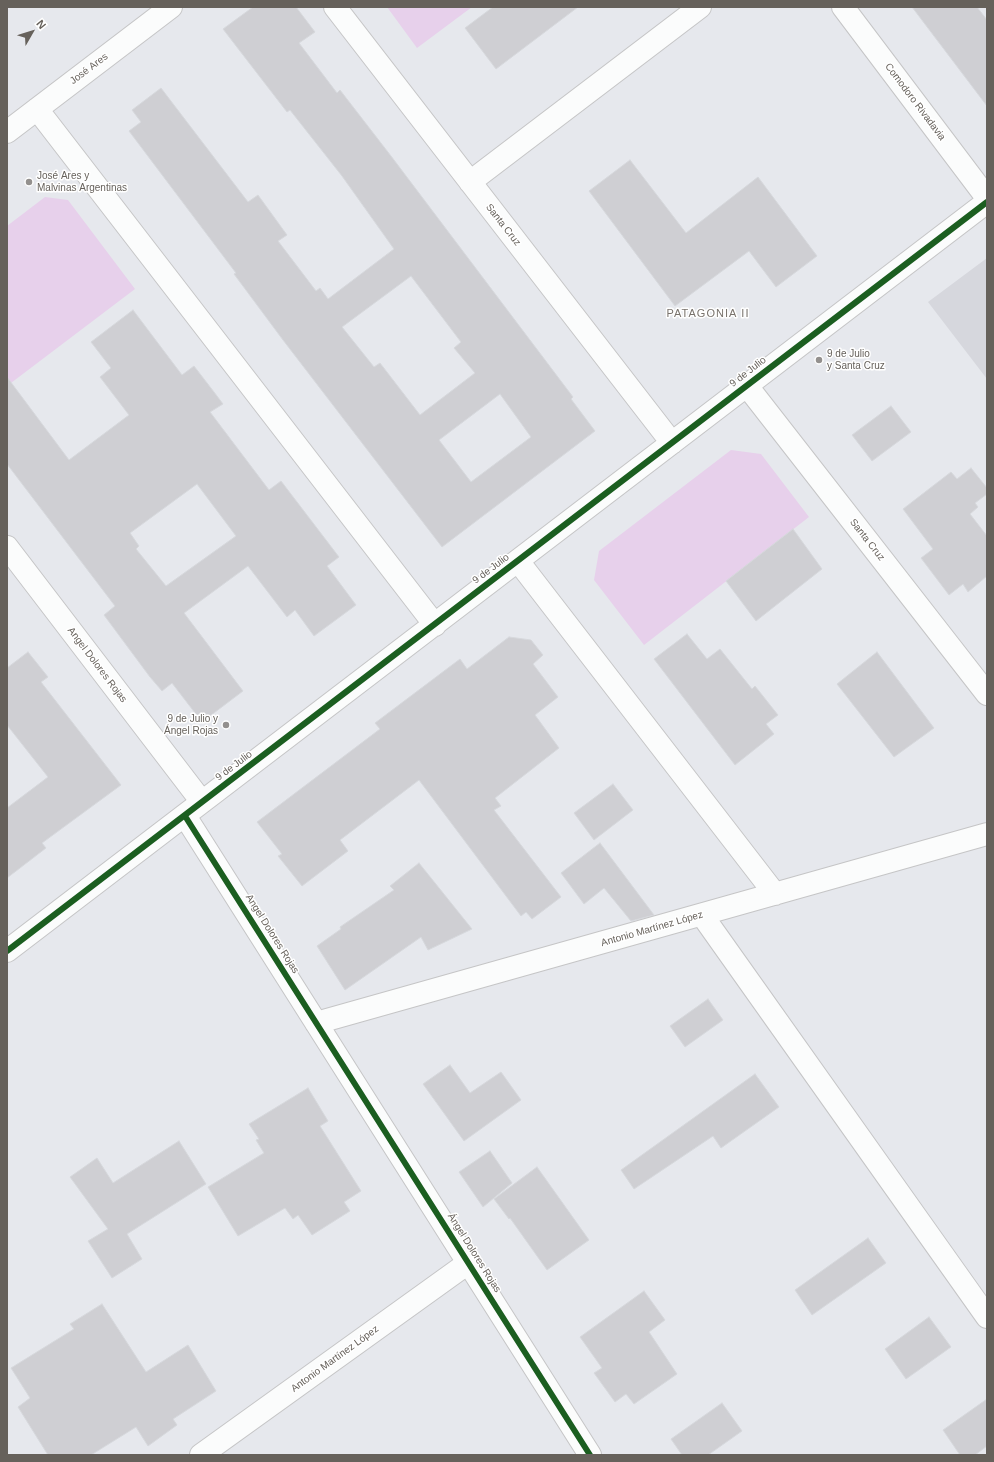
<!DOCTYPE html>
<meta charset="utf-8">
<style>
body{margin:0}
#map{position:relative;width:994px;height:1462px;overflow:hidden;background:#e6e8ed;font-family:Arial,sans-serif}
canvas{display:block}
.frame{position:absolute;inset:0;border:8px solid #66615b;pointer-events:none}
.north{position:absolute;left:12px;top:12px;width:40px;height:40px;-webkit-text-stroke:3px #fff;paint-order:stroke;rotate:51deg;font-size:11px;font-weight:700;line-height:16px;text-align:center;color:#66615b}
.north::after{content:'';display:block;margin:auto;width:14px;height:18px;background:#66615b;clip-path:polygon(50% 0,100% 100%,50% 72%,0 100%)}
</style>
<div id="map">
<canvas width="994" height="1462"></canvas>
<div class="frame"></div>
<div class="north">N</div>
</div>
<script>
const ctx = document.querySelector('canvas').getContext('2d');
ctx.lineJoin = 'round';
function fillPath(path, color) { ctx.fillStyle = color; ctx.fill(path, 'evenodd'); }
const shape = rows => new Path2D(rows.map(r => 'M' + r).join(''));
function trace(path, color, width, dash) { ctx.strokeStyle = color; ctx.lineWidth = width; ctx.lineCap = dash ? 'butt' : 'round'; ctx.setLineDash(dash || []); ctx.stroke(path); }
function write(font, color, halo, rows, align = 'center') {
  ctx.font = font + ' Arial,sans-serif'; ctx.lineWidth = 3; ctx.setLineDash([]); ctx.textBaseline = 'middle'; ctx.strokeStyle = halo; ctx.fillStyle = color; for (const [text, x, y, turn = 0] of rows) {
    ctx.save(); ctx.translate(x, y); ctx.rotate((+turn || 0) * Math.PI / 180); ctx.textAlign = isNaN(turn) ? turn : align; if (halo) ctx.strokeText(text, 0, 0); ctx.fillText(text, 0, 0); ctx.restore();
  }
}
const industrial = shape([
 [987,258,987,379,928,302]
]);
const green = shape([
 [387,7,472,7,417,48],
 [45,197,68,200,135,289,7,386,7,226],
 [731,450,761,454,809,517,644,645,594,580,599,551]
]);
const building = shape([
 [253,7,296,7,315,32,299,43,337,93,340,90,391,156,573,397,571,399,595,431,442,547,283,340,234,274,236,273,129,131,141,122,132,110,161,88,248,202,258,195,287,235,278,241,316,291,320,288,328,299,394,249,342,176,290,110,287,112,223,29,253,7],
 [411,276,461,342,454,348,475,373,420,415,380,363,374,367,342,327,411,276],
 [500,394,531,437,471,482,439,440,500,394],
 [493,7,578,7,496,69,465,28,493,7],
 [912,7,977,7,987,20,987,106,912,7],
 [630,160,686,233,758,177,817,256,776,287,749,251,675,306,589,191,630,160],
 [133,310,182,375,194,366,214,392,223,404,210,412,269,490,281,481,339,557,327,566,356,605,314,636,295,610,287,617,248,566,184,613,243,691,202,722,172,683,162,691,150,677,104,615,115,606,7,464,7,377,69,460,129,415,100,377,111,368,91,342,133,310],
 [197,484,236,536,166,586,136,549,139,546,130,533,197,484],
 [891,406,911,432,872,461,852,435,891,406],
 [971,468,987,488,987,494,975,503,978,507,970,514,987,536,987,576,968,592,963,584,949,595,921,558,933,549,903,509,951,472,957,479,971,468],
 [793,529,822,569,756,621,726,581,793,529],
 [687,634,707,659,720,649,752,689,755,686,778,715,766,724,774,734,735,765,654,659,687,634],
 [509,637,531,640,543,655,533,664,558,697,535,715,559,748,495,798,501,806,494,810,561,897,532,919,526,912,521,916,419,780,340,840,348,851,302,886,278,856,282,854,257,822,380,729,375,723,460,659,467,669,509,637],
 [28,652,48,677,41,682,121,785,42,843,46,848,7,878,7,808,48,777,7,725,7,668,28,652],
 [877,652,934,728,894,757,837,684,877,652],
 [613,784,633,810,594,840,574,813,613,784],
 [600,843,654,915,631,921,604,888,584,904,561,873,600,843],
 [419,863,472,929,428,950,421,937,345,990,317,946,341,929,340,927,394,890,390,886,419,863],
 [708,999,723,1020,685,1047,670,1026,708,999],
 [450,1065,470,1093,501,1072,521,1100,464,1141,423,1084,450,1065],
 [755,1074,779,1107,721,1148,713,1136,634,1189,621,1170,755,1074],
 [308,1088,328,1121,320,1126,361,1191,344,1202,350,1211,312,1235,298,1215,293,1219,285,1208,238,1236,208,1187,264,1153,256,1140,259,1139,249,1124,308,1088],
 [179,1141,206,1184,127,1234,142,1259,112,1278,88,1241,108,1229,70,1177,97,1158,113,1183,179,1141],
 [490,1151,512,1183,483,1207,459,1172,490,1151],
 [537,1167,589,1240,547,1270,510,1218,509,1219,494,1199,537,1167],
 [868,1238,886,1263,812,1315,795,1290,868,1238],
 [644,1291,665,1320,649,1332,677,1374,634,1404,626,1394,615,1402,594,1373,602,1368,580,1337,644,1291],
 [102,1304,146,1372,188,1345,216,1391,173,1419,177,1425,148,1446,136,1427,91,1455,48,1455,18,1407,30,1398,11,1368,74,1329,70,1324,102,1304],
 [929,1317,951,1347,906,1379,885,1349,929,1317],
 [987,1399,987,1446,975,1455,960,1455,943,1430,987,1399],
 [722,1403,742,1431,708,1455,682,1455,671,1439,722,1403]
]);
const minor = shape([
 [335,7,672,443],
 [843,7,987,198],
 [37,109,435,625],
 [7,132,171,7],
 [470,182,700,7],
 [747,386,987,694],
 [7,547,202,802],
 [518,561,775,894],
 [185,816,590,1455],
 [702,915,987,1317],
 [7,951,987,202],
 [316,1023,987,834],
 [201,1455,468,1263]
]);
const cycleway = shape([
 [185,816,590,1455],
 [7,951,987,202]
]);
const markers = [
 [29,182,4,"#93908e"],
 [819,360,4,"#93908e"],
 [226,725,4,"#93908e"]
];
const streetNames = [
 ["José Ares",89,69,-37],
 ["Comodoro Rivadavia",915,102,53],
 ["Santa Cruz",503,225,52],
 ["9 de Julio",748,372,-38],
 ["Santa Cruz",867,540,52],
 ["9 de Julio",491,569,-37],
 ["Angel Dolores Rojas",97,665,53],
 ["9 de Julio",234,766,-37],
 ["Antonio Martínez López",652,929,-16],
 ["Angel Dolores Rojas",272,934,58],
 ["Ángel Dolores Rojas",474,1253,58],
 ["Antonio Martínez López",335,1359,-36]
];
const poiNames = [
 ["José Ares y",37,176],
 ["Malvinas Argentinas",37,188],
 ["9 de Julio",827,354],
 ["y Santa Cruz",827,366],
 ["9 de Julio y",218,719,"right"],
 ["Ángel Rojas",218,731,"right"]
];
const neighbourhoodNames = [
 ["PATAGONIA II",708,314]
];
fillPath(industrial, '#d6d7dd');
fillPath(green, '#e7d0eb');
fillPath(building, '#cfcfd3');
trace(building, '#d6d8dc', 1);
trace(minor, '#c5c5c6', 24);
trace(minor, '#fbfcfc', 22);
trace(cycleway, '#1b5e20', 6);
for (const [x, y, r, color] of markers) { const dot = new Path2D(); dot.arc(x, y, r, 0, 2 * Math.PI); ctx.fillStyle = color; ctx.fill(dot); trace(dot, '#fff', 1.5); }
write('10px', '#66615b', '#fff', streetNames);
write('10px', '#66615b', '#fff', poiNames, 'left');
ctx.letterSpacing = '1px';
write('11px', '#78726c', '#fff', neighbourhoodNames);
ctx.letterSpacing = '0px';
</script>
